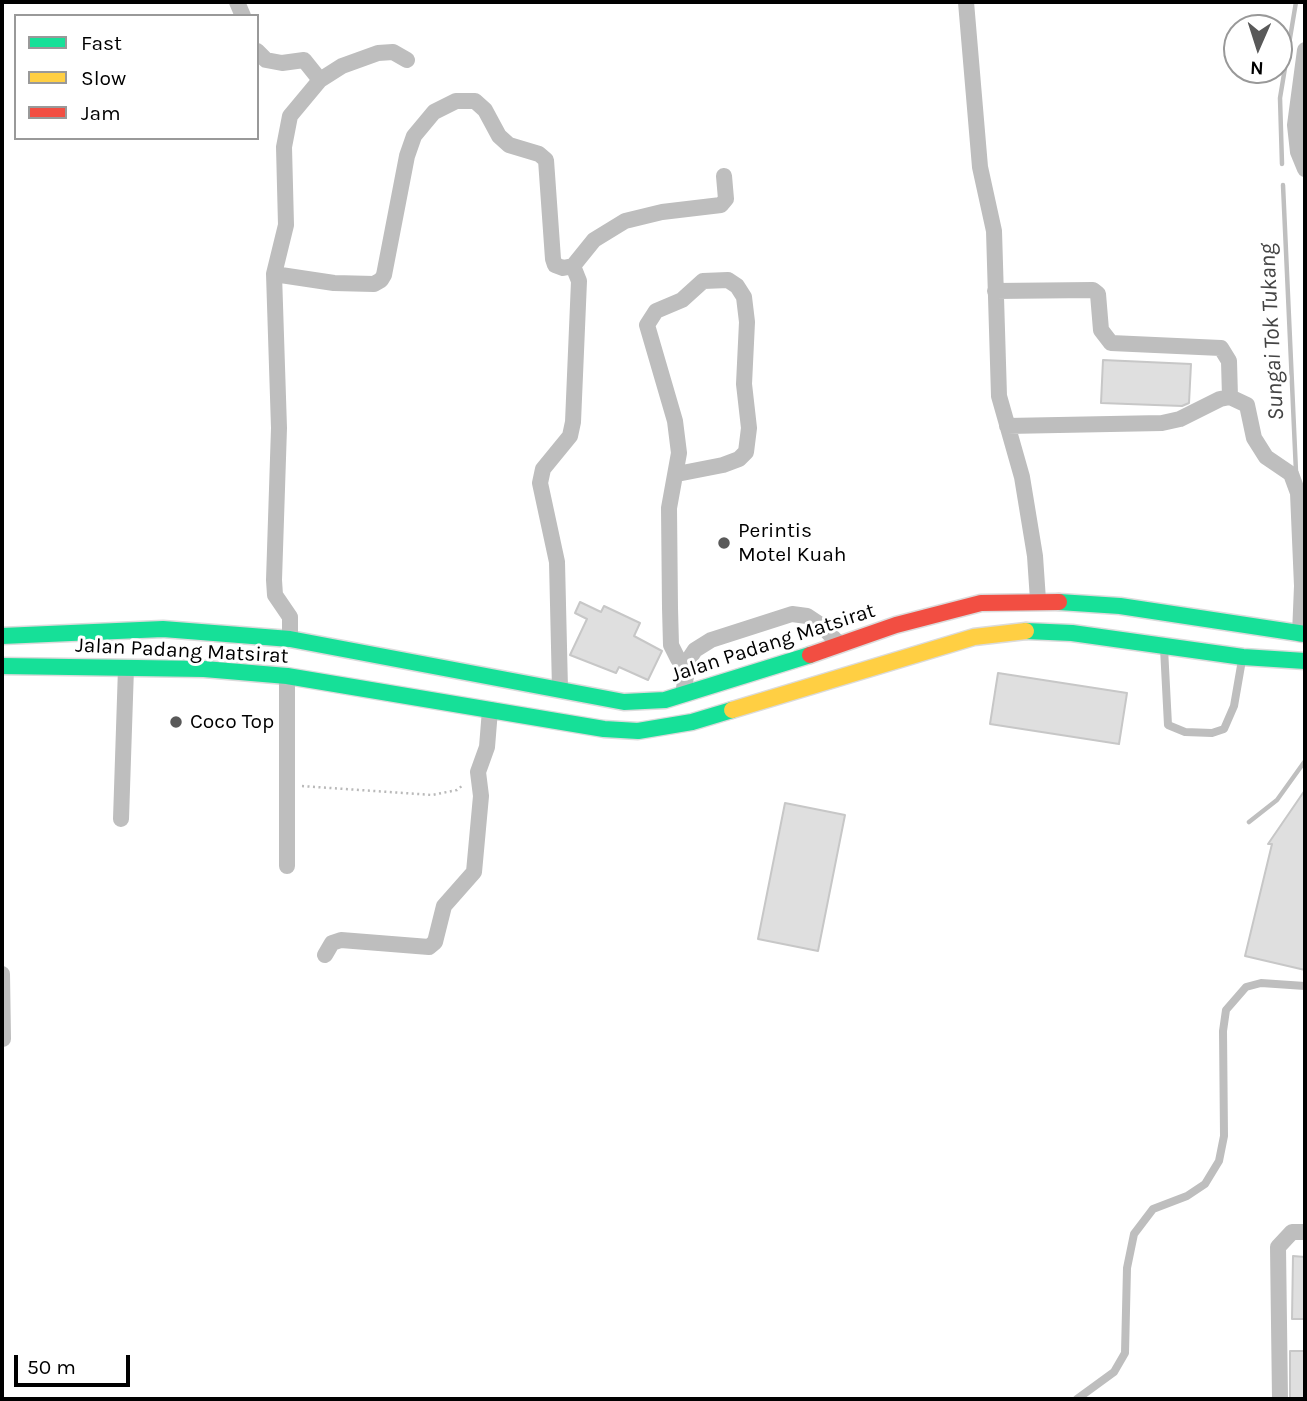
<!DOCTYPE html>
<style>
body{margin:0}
#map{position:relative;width:1307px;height:1401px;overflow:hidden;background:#fff;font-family:Karla,sans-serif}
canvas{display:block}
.frame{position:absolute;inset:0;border:4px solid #000;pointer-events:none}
.legend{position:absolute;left:14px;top:14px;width:245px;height:126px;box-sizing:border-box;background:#fff;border:2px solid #999;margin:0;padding:9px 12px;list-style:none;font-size:21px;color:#000}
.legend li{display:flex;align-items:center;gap:14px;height:35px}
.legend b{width:35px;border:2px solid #999}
.north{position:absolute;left:1223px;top:14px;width:70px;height:70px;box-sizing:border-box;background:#fff;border:2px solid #999;border-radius:50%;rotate:183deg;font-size:19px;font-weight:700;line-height:28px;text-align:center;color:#000}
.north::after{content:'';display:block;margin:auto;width:24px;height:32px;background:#595959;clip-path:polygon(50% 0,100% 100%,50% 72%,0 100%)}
.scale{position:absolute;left:14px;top:1355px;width:116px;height:32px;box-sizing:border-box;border:4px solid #000;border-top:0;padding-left:9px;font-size:21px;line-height:24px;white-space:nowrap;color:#000;-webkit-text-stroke:5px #fff;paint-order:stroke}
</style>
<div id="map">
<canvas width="1307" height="1401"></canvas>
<div class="frame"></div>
<ul class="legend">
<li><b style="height:9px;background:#16e098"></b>Fast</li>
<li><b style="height:9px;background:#ffcf43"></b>Slow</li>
<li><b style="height:9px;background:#f24e42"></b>Jam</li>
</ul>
<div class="north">N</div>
<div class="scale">50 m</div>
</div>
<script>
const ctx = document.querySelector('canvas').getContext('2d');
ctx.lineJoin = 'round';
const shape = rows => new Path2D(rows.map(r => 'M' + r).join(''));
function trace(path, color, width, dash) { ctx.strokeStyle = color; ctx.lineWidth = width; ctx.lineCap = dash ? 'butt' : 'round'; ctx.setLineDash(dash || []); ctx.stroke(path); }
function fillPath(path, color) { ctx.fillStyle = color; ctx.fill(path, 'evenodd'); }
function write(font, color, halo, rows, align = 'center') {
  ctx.font = font + ' Karla,sans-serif'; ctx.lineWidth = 6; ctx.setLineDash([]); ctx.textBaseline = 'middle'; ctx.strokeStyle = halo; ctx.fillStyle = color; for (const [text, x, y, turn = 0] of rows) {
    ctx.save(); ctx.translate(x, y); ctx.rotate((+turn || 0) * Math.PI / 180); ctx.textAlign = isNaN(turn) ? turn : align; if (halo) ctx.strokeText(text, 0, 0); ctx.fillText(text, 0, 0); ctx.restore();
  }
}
const stream = shape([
 [1282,164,1280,98,1296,2],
 [1283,185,1296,472],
 [1249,822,1277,800,1305,761]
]);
const building = shape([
 [1103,360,1191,364,1189,403,1182,406,1101,403,1103,360],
 [580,602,601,612,604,606,640,623,634,636,662,651,648,680,619,667,616,673,570,655,587,619,575,613,580,602],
 [998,673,1127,693,1119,744,990,724,998,673],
 [1305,790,1305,970,1245,956,1272,844,1268,844,1305,790],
 [785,803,845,815,818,951,758,939,785,803],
 [1293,1256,1305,1257,1305,1319,1292,1319,1293,1256],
 [1290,1351,1305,1351,1305,1399,1290,1399,1290,1351]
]);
const path = shape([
 [302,786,432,795,457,790,463,785]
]);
const lane = shape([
 [1164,648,1168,725,1185,732,1212,733,1224,729,1234,706,1242,660],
 [1077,1399,1114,1372,1125,1353,1127,1268,1134,1234,1153,1209,1187,1196,1205,1184,1219,1161,1224,1136,1223,1031,1226,1010,1246,987,1261,983,1305,986]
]);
const street = shape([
 [237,2,243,16],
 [966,2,980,167,994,231,999,396,1022,477,1035,556,1038,600],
 [1305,50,1295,125,1298,152,1305,169],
 [257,51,266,60,282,63,304,60,320,80],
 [573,266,594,240,625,221,662,212,721,205,726,199,724,176],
 [274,274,286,225,284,147,290,116,320,80,342,66,378,53,393,52,407,60],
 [995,291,1093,290,1098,294,1101,330,1111,343,1221,348,1229,361,1230,397],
 [1007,426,1162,423,1180,419,1220,399,1230,397,1247,405,1254,438,1266,457,1291,474,1298,493,1302,586,1300,634],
 [677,474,723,465,739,459,746,452,749,428,744,384,747,322,744,297,737,286,728,280,703,281,682,300,656,311,647,325,675,421,679,453,669,508,670,608,671,645,678,659,687,667],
 [290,639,290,617,275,595,274,580,279,428,274,274,334,283,374,284,381,280,384,275,407,156,414,136,434,112,456,101,475,101,485,110,499,136,509,145,539,154,546,160,553,259,555,265,563,268,573,266,579,281,573,422,570,436,543,469,540,483,557,562,560,689],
 [683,694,689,659,695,650,711,640,792,614,807,616,822,626,839,644],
 [121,819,126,668],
 [287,866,287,676],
 [325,955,332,943,341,940,429,947,435,942,444,906,474,872,481,796,478,772,487,747,490,710],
 [2,974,3,1039],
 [1280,1399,1278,1247,1292,1232,1305,1232]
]);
const fast = shape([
 [1059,602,1120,606,1305,634],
 [1026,631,1072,633,1243,657,1305,661],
 [2,636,163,629,290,639,624,702,665,700,810,655],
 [2,666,204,669,287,676,604,729,638,731,692,722,732,710]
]);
const slow = shape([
 [732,710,974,637,1026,631]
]);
const jam = shape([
 [810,655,896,625,981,603,1059,602]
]);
const markers = [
 [724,543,7,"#595959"],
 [176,722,7,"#595959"]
];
const poiNames = [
 ["Perintis",738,531],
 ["Motel Kuah",738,555],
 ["Coco Top",190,722]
];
const streetNames = [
 ["Jalan Padang Matsirat",773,643,-18],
 ["Jalan Padang Matsirat",182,651,3]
];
const waterNames = [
 ["Sungai Tok Tukang",1272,332,-93]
];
trace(stream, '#bfbfbf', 4.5);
fillPath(building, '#dfdfdf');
trace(building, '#c7c7c7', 2);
trace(fast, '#dbdbdb', 19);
trace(slow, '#dbdbdb', 19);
trace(jam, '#dbdbdb', 19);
trace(path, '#b9b9b9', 2.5, [2, 3.5]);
trace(lane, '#bebebe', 8);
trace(street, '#bebebe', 16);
trace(fast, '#16e098', 16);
trace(slow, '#ffcf43', 16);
trace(jam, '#f24e42', 16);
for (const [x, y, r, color] of markers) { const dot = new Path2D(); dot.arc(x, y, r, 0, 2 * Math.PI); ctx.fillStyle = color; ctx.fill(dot); trace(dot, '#fff', 2.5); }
write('21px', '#000', '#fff', poiNames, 'left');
write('21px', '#000', '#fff', streetNames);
write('italic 23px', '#444', '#fff', waterNames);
</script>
